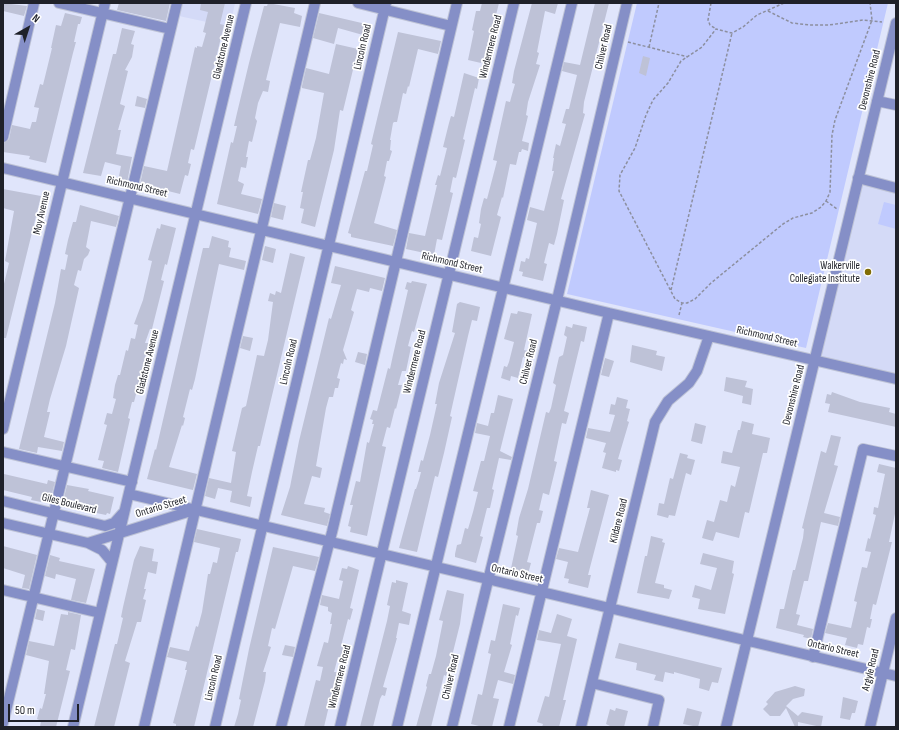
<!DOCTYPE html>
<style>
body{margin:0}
#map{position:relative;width:899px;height:730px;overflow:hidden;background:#e0e5fb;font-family:"Sofia Sans Condensed",sans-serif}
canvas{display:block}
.frame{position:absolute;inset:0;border:4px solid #1f2129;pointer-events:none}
.north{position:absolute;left:8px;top:8px;width:40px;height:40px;-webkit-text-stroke:3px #fff;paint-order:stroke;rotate:39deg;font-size:11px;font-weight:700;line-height:16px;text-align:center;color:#1f2129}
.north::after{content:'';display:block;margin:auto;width:14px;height:18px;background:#1f2129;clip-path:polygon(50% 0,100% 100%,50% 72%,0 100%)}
.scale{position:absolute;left:8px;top:704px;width:71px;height:18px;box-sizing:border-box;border:2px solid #1f2129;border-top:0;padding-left:5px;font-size:12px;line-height:14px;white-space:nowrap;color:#1f2129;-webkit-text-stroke:3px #fff;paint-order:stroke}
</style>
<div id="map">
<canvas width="899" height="730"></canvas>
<div class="frame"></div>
<div class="north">N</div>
<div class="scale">50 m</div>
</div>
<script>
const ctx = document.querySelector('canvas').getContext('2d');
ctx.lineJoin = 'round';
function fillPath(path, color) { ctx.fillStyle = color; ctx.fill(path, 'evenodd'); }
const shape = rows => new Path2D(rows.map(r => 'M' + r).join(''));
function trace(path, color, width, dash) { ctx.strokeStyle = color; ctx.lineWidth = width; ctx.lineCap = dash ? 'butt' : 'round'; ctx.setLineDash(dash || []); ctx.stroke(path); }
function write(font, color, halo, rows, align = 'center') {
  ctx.font = font + ' "Sofia Sans Condensed",sans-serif'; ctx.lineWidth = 3.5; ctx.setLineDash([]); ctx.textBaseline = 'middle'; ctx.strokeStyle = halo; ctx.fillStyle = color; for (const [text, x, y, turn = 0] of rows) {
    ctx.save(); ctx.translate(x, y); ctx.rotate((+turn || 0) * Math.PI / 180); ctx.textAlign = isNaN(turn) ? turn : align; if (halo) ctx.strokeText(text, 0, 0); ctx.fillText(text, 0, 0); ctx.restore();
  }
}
const built = shape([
 [182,3,235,3,230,27,179,16],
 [862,177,896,186,896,375,820,356]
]);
const green = shape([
 [637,3,888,3,806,348,567,294],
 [884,202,896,205,896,229,878,224]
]);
const building = shape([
 [3,3,27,6,24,16,3,11],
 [119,3,170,3,166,21,117,10],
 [201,3,225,3,220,24,224,25,194,150,191,149,188,163,191,164,188,176,185,175,180,194,140,184,144,166,167,171,195,47,197,48,197,46,202,47,206,33,203,32,208,12,200,10],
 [268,3,295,8,294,13,302,16,300,27,280,23,266,80,270,81,268,92,263,91,258,103,255,118,257,121,252,142,249,141,246,157,248,157,246,168,241,167,238,181,244,184,241,194,262,199,258,214,217,204,231,142,233,143,237,126,234,126,237,113,249,63,264,6,267,6],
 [482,3,499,3,485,59,482,58,481,63,468,60,474,31,472,30,476,11,480,11],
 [532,3,558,3,555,14,545,11,537,52,539,53,536,64,540,65,528,102,526,115,528,116,522,141,529,143,528,151,522,149,521,152,519,152,516,165,510,164,503,198,502,197,497,215,501,217,491,256,471,251,474,237,478,238,481,224,479,223,481,209,484,198,487,199,497,161,493,160,506,101,510,102,511,98,515,84,512,83,514,71],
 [595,3,609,3,584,102,583,113,585,114,561,199,564,200,557,234,554,245,549,243,544,263,547,264,543,281,522,276,523,272,519,271,521,261,525,262,526,258,529,259,537,223,527,220,530,207,544,211,554,171,552,171,554,158,553,158,556,144,560,146,566,124,562,123,566,109,569,109,577,75,562,71,564,62,580,65],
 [65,13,82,17,80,24,78,24,74,42,76,42,73,53,46,163,29,159,30,156,3,152,4,143,9,139,12,125,30,129,32,122,36,122,39,108,34,107,40,84,43,85,52,48,51,48,56,25,61,26],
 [319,13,366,24,363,35,338,28,334,44,313,38],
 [122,28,135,31,131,44,134,45,132,57,125,70,128,71,120,104,125,106,118,130,121,130,116,154,132,157,127,183,118,181,121,166,105,162,101,176,83,173,113,54,116,54],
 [398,32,441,41,438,54,418,49,409,87,408,86,406,94,403,93,397,122,394,122,393,123,390,140,391,140,390,150,392,151,389,161,387,161,384,176,386,177,374,223,397,230,393,246,351,237,351,234,348,233,365,171,367,171,373,145,371,144],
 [336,44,358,49,343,111,340,110,334,150,315,227,301,223,304,209,300,208,303,192,301,192,308,160,310,160,316,138,324,93,302,88,302,86,306,68,329,74],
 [643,56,650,58,646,76,639,73],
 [464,73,479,78,477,89,475,88,463,139,465,140,456,178,453,177,450,192,453,193,442,240,437,239,434,255,406,249,409,233,425,236,437,185,435,185,438,175,440,176,447,148,443,147,449,123,451,116,454,117],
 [137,96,147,99,145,108,135,106],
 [3,189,41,196,6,338,3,338,3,288,9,263,5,261,14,211,3,208],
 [274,203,286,206,283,220,271,217],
 [80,205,119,216,116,227,91,221,86,247,90,250,88,255,84,259,81,271,78,270,74,285,79,288,66,346,50,399,47,412,50,412,44,437,64,442,62,451,38,447,37,453,19,449,55,303,61,269,65,270,68,255,65,254,68,240,73,222,76,222],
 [161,224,176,228,167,265,165,264,161,280,164,281,152,329,150,329,145,343,149,343,134,402,132,402,128,418,130,419,118,472,102,468,104,461,98,460,107,425,104,424,107,413,112,414,116,399,113,398,115,385,118,375,120,375,126,350,128,351,131,338,135,339,138,325,134,324,143,300,152,261,148,260,157,228,160,229],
 [212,236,229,241,228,247,231,248,229,257,246,261,244,270,219,264,195,379,192,390,190,389,183,417,185,418,183,426,182,425,169,467,197,474,193,490,147,479,155,449,156,450,203,248,209,248],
 [265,246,276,249,273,263,262,260],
 [290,253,305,257,260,446,258,446,252,472,247,496,252,497,250,507,230,502,232,491,218,488,215,499,205,496,209,478,231,483,236,452,232,451,242,408,246,406,257,355,264,356,268,340,273,302,268,301,270,293,275,295,276,291,281,293],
 [335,266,385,278,382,291,370,288,369,292,357,289,351,310,354,312,343,350,347,360,344,359,343,364,341,363,337,378,340,379,338,388,335,388,333,397,329,397,326,408,316,466,322,468,320,478,312,476,304,504,325,508,324,512,330,514,327,526,281,515,290,487,299,441,329,318,331,319,341,285,331,283],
 [412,281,427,284,414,332,412,331,408,346,411,347,406,371,402,371,398,385,402,385,396,409,395,408,390,428,387,427,382,446,386,447,367,536,350,532,351,527,348,526,353,505,350,505,356,481,360,482,367,442,369,443,374,424,372,424,373,420,370,419,373,410,377,411,388,368,390,369,393,355,408,290,405,289,407,282,411,283],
 [460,302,480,307,477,321,472,320,468,336,450,416,452,417,444,453,438,477,435,476,417,552,399,548,415,489,416,489,419,480,421,472,418,472,421,460,423,461,430,435,437,404,435,404,439,383,455,333,452,332,457,304],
 [518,311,532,314,524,350,528,351,526,358,523,357,518,378,511,376,510,381,501,378,504,366,507,367,509,362,514,342,504,339,511,313,517,314],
 [573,324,587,327,584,342,581,341,564,411,569,413,566,424,562,423,554,461,557,462,549,495,543,493,539,510,543,511,540,523,537,523,527,562,531,563,528,574,518,572,517,575,510,573,518,536,516,535,519,518,528,489,546,412,549,413,551,408,556,385,553,383,559,357,563,355,567,337,564,335,566,326,572,328],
 [243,336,253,338,250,351,240,348],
 [632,345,657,351,656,355,665,357,662,371,630,362],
 [358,352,367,354,365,365,355,362],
 [605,358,614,361,609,377,601,375],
 [726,377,747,381,745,387,753,389,751,405,742,403,743,396,724,391],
 [832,392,860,402,890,408,889,412,896,414,896,427,828,412,830,404,825,403,827,394,831,395],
 [498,395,513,399,500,451,512,457,511,460,499,458,492,489,494,490,490,508,487,508,480,536,483,537,476,563,455,557,455,554,457,545,461,544,465,528,468,529,473,512,478,492,473,491,481,461,484,461,490,436,475,433,477,423,488,426,491,413,494,413],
 [617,397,628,400,626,408,630,409,627,421,629,422,618,459,622,460,619,471,616,470,616,472,602,468,606,453,603,452,606,443,586,438,588,428,610,432,615,415,609,414,611,404,615,405],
 [742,421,754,424,752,434,770,438,767,453,763,453,749,513,745,512,739,538,716,532,713,541,702,538,707,520,714,522,720,500,727,502,731,485,735,487,740,467,721,463,723,451,732,453,738,430,740,430],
 [695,423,706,426,702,444,691,441],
 [831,435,841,437,834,465,838,466,824,513,840,517,838,526,821,522,808,581,804,581,796,614,800,615,797,625,813,629,811,639,803,637,804,635,776,628,780,609,784,609,793,570,795,570,803,538,804,529,802,528,821,451,826,453],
 [680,453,688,455,687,458,695,460,691,475,686,473,675,516,669,515,668,518,657,515,659,503,664,504,670,478,673,479],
 [879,464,896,468,896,509,889,542,892,542,876,605,873,604,870,619,872,619,870,628,867,627,863,645,858,644,857,648,845,645,847,638,825,633,828,623,851,628,857,602,854,601,857,588,862,567,867,568,871,552,865,551,868,538,870,539,876,515,873,514,874,507,878,508,885,474,877,472],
 [4,474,47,484,48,480,55,482,50,501,42,499,41,502,31,500,32,497,3,490],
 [67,485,89,489,88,491,114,497,110,514,107,513,106,515,62,506],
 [591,490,609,495,588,575,591,575,588,588,568,583,569,579,564,578,568,562,556,559,559,548,578,552,590,508,587,508],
 [197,529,241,539,238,552,236,552,194,727,176,727,176,724,173,723,187,670,185,670,187,662,167,657,170,647,189,651,196,626,198,627,202,612,208,574,210,574,213,562,217,563,220,548,194,542],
 [651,536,663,539,662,542,665,543,655,583,664,585,664,588,672,590,669,599,637,593,645,556,647,556],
 [3,546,37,555,29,589,22,588,25,575,3,568],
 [140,546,154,549,152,561,158,562,156,574,148,572,144,589,146,589,143,599,146,600,141,622,137,622,125,661,130,663,114,727,94,727,115,644,117,644,123,618,121,617,123,607,134,560],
 [273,547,319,557,315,571,293,566,275,629,272,628,268,646,271,647,263,672,266,672,265,681,253,727,234,727,238,714,241,700,239,699,249,649],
 [703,553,734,561,732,573,734,574,725,614,698,609,700,599,692,597,695,585,711,590,717,568,700,564],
 [50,555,60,558,59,561,95,569,86,603,71,600,76,579,56,574,55,579,45,576],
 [348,566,359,570,350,608,353,609,350,620,348,619,341,646,344,647,341,658,338,657,334,672,337,672,324,727,304,727,316,680,320,681,323,667,317,666,324,642,328,643,332,624,330,624,332,613,328,611,328,607,320,605,322,595,339,599,343,581,339,580,342,568,347,569],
 [396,580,408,583,402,611,411,614,409,625,399,623,396,638,397,638,383,687,387,688,385,696,382,695,380,699,373,727,360,727,387,621,390,606,387,605,392,582,396,583],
 [447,590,464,594,460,624,451,660,446,676,444,675,431,727,416,727,427,687,426,686,429,674,431,674,436,656,443,621,439,620],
 [503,604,520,608,518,616,516,615,510,644,512,645,504,672,515,675,513,684,498,680,493,698,499,699,492,727,483,727,471,724,478,694,482,695,491,654,488,653,491,640,495,641],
 [37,609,45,611,43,621,35,619],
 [68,612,81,615,75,650,71,649,66,670,70,671,56,727,40,727,41,721,37,719,40,708,42,709,46,694,44,694,49,661,26,655,29,641,54,646,61,614,68,615],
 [557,614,572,619,567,636,577,639,563,700,566,700,559,727,542,727,543,724,537,722,545,696,549,697,561,644,537,640,539,630,551,633],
 [619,643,722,668,718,683,712,682,709,691,699,688,700,679,674,672,674,674,665,672,663,682,654,680,656,675,636,670,637,663,615,658],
 [285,645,295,647,293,657,282,655],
 [795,686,805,689,804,696,793,699,786,706,798,716,802,712,823,716,821,727,798,722,798,727,795,727,786,708,780,716,770,716,763,709,768,704,766,702,775,692],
 [843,697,858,701,855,713,852,713,850,720,840,718],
 [616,708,628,711,624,727,612,727,606,724,610,709,615,711],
 [687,708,702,712,698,727,683,724]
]);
const path = shape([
 [711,3,708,20,710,25,716,29],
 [784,3,757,15,743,27,732,33,716,29,702,47,681,61,668,83,653,100,646,115,635,148,620,175,619,191,675,299,682,303,687,303,695,299,711,283,783,224,793,218,812,213,821,207,826,201,830,192,832,135,835,120,872,20,870,3],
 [768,11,792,23,810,25,829,25,863,20,882,22],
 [628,42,688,57],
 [649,47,659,3],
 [826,201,837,209],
 [671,290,732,33],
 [679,315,682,303]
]);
const minor = shape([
 [59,3,170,29],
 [358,3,451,26],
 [877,101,896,105],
 [3,137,34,3],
 [3,168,609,313,896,379],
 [858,178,896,188],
 [3,429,105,3],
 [3,452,132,482],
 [129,494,896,676],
 [3,501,105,526,114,523,123,513],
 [3,523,88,543,102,550,112,562],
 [88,543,194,510],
 [3,590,100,613],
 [813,657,863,449,896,456],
 [592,683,659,700,653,727],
 [3,723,177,3],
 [73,727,246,3],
 [144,727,315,3],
 [215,727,386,3],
 [281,727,332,532,457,3],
 [340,727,514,3],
 [397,727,572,3],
 [452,727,557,300,627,3],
 [509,727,609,313],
 [581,727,655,422,668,401,689,383,697,371,709,336],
 [726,727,896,23],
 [870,727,896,618]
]);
const markers = [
 [868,272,4,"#806c06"]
];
const streetNames = [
 ["Gladstone Avenue",224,47,-77],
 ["Lincoln Road",363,47,-77],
 ["Windermere Road",491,47,-76],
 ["Chilver Road",604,47,-77],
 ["Devonshire Road",870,80,-76],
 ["Richmond Street",137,187,13],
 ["Moy Avenue",42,213,-77],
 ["Richmond Street",452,263,13],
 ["Richmond Street",767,337,13],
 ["Gladstone Avenue",148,362,-76],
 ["Lincoln Road",289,362,-77],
 ["Windermere Road",415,362,-76],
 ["Chilver Road",529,362,-76],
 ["Devonshire Road",794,395,-76],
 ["Giles Boulevard",69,504,14],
 ["Ontario Street",161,507,-17],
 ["Kildare Road",619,521,-76],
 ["Ontario Street",517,574,13],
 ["Ontario Street",833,649,13],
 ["Argyle Road",871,670,-76],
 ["Windermere Road",340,677,-76],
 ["Chilver Road",451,677,-77],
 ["Lincoln Road",214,678,-77]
];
const poiNames = [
 ["Walkerville",860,266],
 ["Collegiate Institute",860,279]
];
fillPath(built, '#d4daf7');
fillPath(green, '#c0cafe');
fillPath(building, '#bec2d7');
trace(minor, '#bdc2d5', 12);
trace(path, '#8c8f9f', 1.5, [3, 2]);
trace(minor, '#858fc7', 10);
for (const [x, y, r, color] of markers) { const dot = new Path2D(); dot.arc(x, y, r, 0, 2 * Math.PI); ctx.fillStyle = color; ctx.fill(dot); trace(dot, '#fff', 1.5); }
write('11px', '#1f2129', '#fff', streetNames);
write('11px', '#1f2129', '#fff', poiNames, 'right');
</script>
